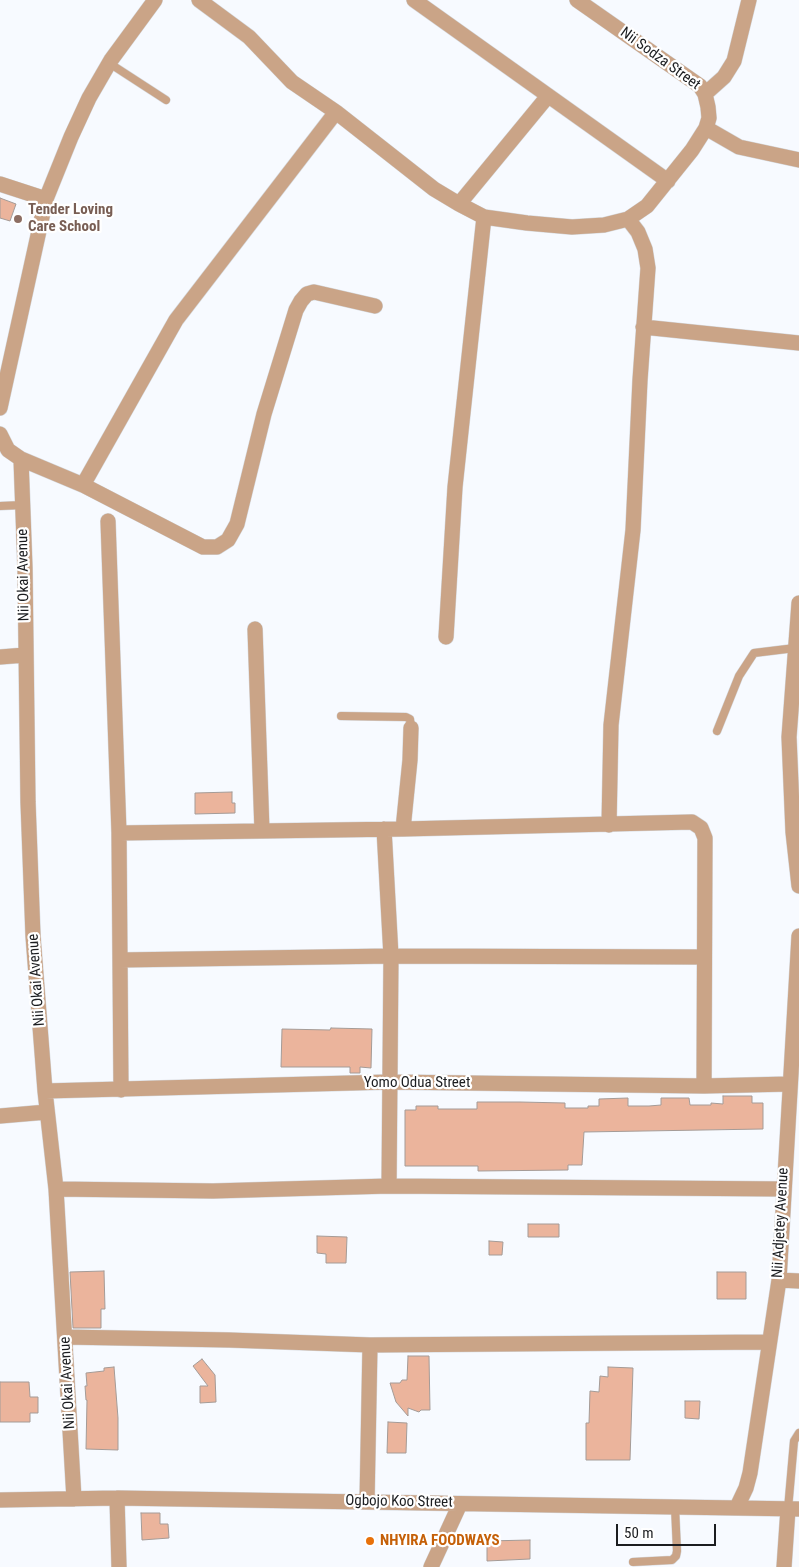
<!DOCTYPE html>
<style>
body{margin:0}
#map{position:relative;width:799px;height:1567px;overflow:hidden;background:#f7faff;font-family:"Roboto Condensed",sans-serif}
canvas{display:block}
.scale{position:absolute;left:616px;top:1524px;width:100px;height:22px;box-sizing:border-box;border:2px solid #1b1d20;border-top:0;padding-left:6px;font-size:15px;line-height:18px;white-space:nowrap;color:#1b1d20;-webkit-text-stroke:4px #fff;paint-order:stroke}
</style>
<div id="map">
<canvas width="799" height="1567"></canvas>
<div class="scale">50 m</div>
</div>
<script>
const ctx = document.querySelector('canvas').getContext('2d');
ctx.lineJoin = 'round';
function fillPath(path, color) { ctx.fillStyle = color; ctx.fill(path, 'evenodd'); }
const shape = rows => new Path2D(rows.map(r => 'M' + r).join(''));
function trace(path, color, width, dash) { ctx.strokeStyle = color; ctx.lineWidth = width; ctx.lineCap = dash ? 'butt' : 'round'; ctx.setLineDash(dash || []); ctx.stroke(path); }
function write(font, color, halo, rows, align = 'center') {
  ctx.font = font + ' "Roboto Condensed",sans-serif'; ctx.lineWidth = 4.5; ctx.setLineDash([]); ctx.textBaseline = 'middle'; ctx.strokeStyle = halo; ctx.fillStyle = color; for (const [text, x, y, turn = 0] of rows) {
    ctx.save(); ctx.translate(x, y); ctx.rotate((+turn || 0) * Math.PI / 180); ctx.textAlign = isNaN(turn) ? turn : align; if (halo) ctx.strokeText(text, 0, 0); ctx.fillText(text, 0, 0); ctx.restore();
  }
}
const building = shape([
 [0,198,16,204,10,221,0,218,0,198],
 [232,792,232,803,235,803,235,813,195,814,195,793,232,792],
 [331,1028,372,1029,371,1068,360,1067,360,1073,350,1073,350,1067,281,1067,282,1029,330,1030,331,1028],
 [723,1096,752,1096,752,1103,763,1103,763,1129,584,1132,582,1165,568,1165,568,1170,478,1171,478,1166,405,1166,405,1110,416,1110,416,1106,438,1106,438,1109,477,1109,477,1102,520,1102,565,1103,565,1108,588,1108,588,1106,599,1106,599,1099,628,1098,628,1106,649,1106,661,1105,661,1098,689,1098,690,1105,711,1105,711,1103,723,1104,723,1096],
 [528,1224,559,1224,559,1237,528,1237,528,1224],
 [317,1236,347,1237,346,1263,326,1263,326,1254,317,1253,317,1236],
 [489,1241,503,1242,502,1255,489,1255,489,1241],
 [104,1271,105,1309,101,1309,101,1328,73,1328,70,1272,104,1271],
 [717,1272,746,1272,746,1299,717,1299,717,1272],
 [408,1356,429,1356,430,1410,421,1410,419,1412,408,1408,408,1416,396,1402,390,1383,400,1383,402,1380,407,1380,408,1356],
 [202,1359,215,1375,216,1402,200,1403,200,1386,208,1386,193,1366,202,1359],
 [114,1367,118,1418,118,1450,86,1449,87,1400,86,1400,85,1386,87,1386,86,1373,104,1371,104,1368,114,1367],
 [608,1367,633,1368,630,1460,586,1460,586,1423,589,1423,590,1391,599,1392,600,1376,608,1377,608,1367],
 [0,1382,29,1382,30,1397,38,1397,38,1413,30,1413,30,1422,0,1422,0,1382],
 [685,1401,700,1401,699,1419,685,1418,685,1401],
 [388,1422,407,1423,406,1453,387,1453,388,1422],
 [141,1513,160,1513,160,1524,168,1524,169,1538,142,1540,141,1513],
 [530,1540,530,1559,487,1561,487,1541,530,1540]
]);
const service = shape([
 [109,63,166,100],
 [0,506,23,505],
 [341,716,406,717,410,719,411,728],
 [717,731,739,676,754,653,795,648],
 [788,1509,794,1441,799,1433],
 [633,1562,672,1560,676,1556,677,1551,675,1507]
]);
const minor = shape([
 [199,0,249,37,292,82,336,112,434,189,459,204,484,217,527,223,572,227,604,225,628,219,647,206,692,150,706,128,709,118,708,107,705,94,700,86,577,0],
 [414,0,668,181],
 [705,94,724,77,734,61,749,0],
 [706,128,739,147,799,160],
 [0,184,46,199],
 [459,204,548,96],
 [643,327,799,343],
 [0,408,46,199,71,137,89,98,111,60,155,0],
 [0,434,8,450,21,459,83,485,203,547,217,547,228,540,237,524,264,414,296,310,301,301,307,294,314,292,375,306],
 [21,459,25,568,28,802,33,936,45,1091,56,1189,74,1499],
 [83,485,176,320,336,112],
 [108,521,119,833,121,1090],
 [799,603,789,737,793,832,799,886],
 [255,629,262,831],
 [446,637,455,487,484,217],
 [0,657,25,655],
 [609,825,611,725,633,530,640,380,648,268,645,249,638,232,628,219],
 [384,829,391,956,389,1186],
 [403,829,410,760,411,728],
 [119,833,403,829,692,822,701,828,705,838,704,1086],
 [120,960,391,956,704,957],
 [45,1091,389,1082,704,1086,789,1084],
 [0,1116,47,1112],
 [56,1189,213,1191,389,1186,783,1189],
 [779,1280,799,1281],
 [65,1337,229,1340,370,1345,768,1342],
 [117,1498,119,1567],
 [0,1500,117,1498,799,1509],
 [367,1502,370,1345],
 [737,1507,746,1488,750,1473,779,1280,799,936],
 [431,1567,460,1504],
 [784,1567,788,1509]
]);
const markers = [
 [18,219,5,"#8d6e63"],
 [370,1541,5,"#e8710a"]
];
const streetNames = [
 ["Nii Sodza Street",660,59,36],
 ["Nii Okai Avenue",24,575,-91],
 ["Nii Okai Avenue",37,980,-94],
 ["Yomo Odua Street",417,1083],
 ["Nii Adjetey Avenue",781,1223,-87],
 ["Nii Okai Avenue",68,1383,-93],
 ["Ogbojo Koo Street",399,1502,1]
];
const educationNames = [
 ["Tender Loving",28,210],
 ["Care School",28,227]
];
const foodNames = [
 ["NHYIRA FOODWAYS",380,1541]
];
fillPath(building, '#ebb49c');
trace(building, '#a49b97', 1);
trace(service, '#d4d7db', 9);
trace(minor, '#d4d7db', 16);
trace(service, '#caa487', 8);
trace(minor, '#caa487', 15);
for (const [x, y, r, color] of markers) { const dot = new Path2D(); dot.arc(x, y, r, 0, 2 * Math.PI); ctx.fillStyle = color; ctx.fill(dot); trace(dot, '#fff', 2); }
write('15px', '#1b1d20', '#fff', streetNames);
write('bold 15px', '#785e54', '#fff', educationNames, 'left');
write('bold 15px', '#c56008', '#fff', foodNames, 'left');
</script>
